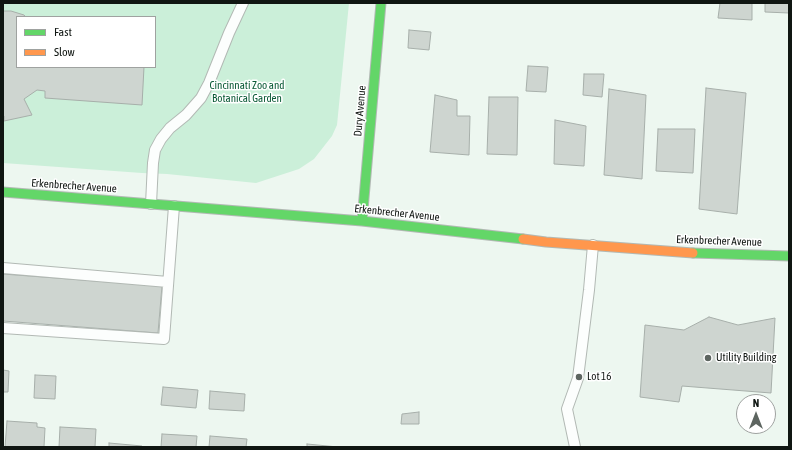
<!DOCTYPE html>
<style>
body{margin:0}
#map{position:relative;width:792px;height:450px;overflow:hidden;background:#edf7f0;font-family:"Asap Condensed",sans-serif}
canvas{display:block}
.frame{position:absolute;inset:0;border:4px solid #101612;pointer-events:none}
.legend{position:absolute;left:16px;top:16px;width:140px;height:52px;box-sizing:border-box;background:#fff;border:1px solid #9fa2a0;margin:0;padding:5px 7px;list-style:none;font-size:12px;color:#101612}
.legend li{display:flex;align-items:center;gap:8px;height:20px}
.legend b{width:20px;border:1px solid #9fa2a0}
.north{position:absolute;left:736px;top:394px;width:40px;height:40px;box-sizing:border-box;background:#fff;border:1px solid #9fa2a0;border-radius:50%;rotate:0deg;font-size:11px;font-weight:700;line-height:16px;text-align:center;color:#101612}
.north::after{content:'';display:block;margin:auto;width:14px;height:18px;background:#5d6560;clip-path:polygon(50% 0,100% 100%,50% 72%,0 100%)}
</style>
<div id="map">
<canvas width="792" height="450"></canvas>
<div class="frame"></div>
<ul class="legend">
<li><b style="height:5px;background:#63d668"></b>Fast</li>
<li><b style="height:5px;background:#ff974d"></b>Slow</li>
</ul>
<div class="north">N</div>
</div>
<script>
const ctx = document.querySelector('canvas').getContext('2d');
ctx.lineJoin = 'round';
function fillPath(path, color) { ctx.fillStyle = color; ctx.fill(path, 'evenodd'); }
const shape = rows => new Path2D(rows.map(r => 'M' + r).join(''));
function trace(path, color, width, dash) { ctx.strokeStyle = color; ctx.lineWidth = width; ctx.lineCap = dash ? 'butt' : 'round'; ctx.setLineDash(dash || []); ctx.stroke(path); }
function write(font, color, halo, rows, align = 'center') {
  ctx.font = font + ' "Asap Condensed",sans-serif'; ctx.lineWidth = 3; ctx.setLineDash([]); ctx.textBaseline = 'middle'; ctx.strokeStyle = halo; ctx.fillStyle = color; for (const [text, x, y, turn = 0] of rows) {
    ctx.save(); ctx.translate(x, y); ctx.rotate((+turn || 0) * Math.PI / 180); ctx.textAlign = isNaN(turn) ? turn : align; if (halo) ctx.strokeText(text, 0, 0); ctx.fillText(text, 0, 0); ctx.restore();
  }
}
const green = shape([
 [3,3,349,3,337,125,332,136,314,159,299,169,256,183,167,174,142,173,3,163],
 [17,17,155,17,155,67,17,67]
]);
const building = shape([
 [720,3,752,3,752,20,718,18,720,3],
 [765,3,789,3,789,13,765,12,765,3],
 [3,11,11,11,24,15,26,17,17,17,17,67,144,67,142,105,45,98,45,91,37,90,24,99,32,115,4,121,4,116,3,116,3,11],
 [409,30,431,32,429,50,408,48,409,30],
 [528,66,548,67,546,92,526,91,528,66],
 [584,74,604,74,602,97,583,95,584,74],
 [706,88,746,93,737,214,699,209,706,88],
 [609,89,646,95,642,179,604,175,609,89],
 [435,95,457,100,457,116,470,116,469,155,430,152,435,95],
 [489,97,518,97,517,155,487,154,489,97],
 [555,120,586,126,584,166,554,164,555,120],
 [658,129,695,129,693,173,656,171,658,129],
 [3,274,162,286,158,333,3,321,3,274],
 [709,317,738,325,775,318,771,393,682,386,679,402,640,397,645,325,684,330,709,317],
 [3,370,9,371,8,392,3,392,3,370],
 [35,375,56,376,55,399,34,398,35,375],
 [163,387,198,390,196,408,161,405,163,387],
 [210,391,245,394,244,411,209,409,210,391],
 [419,412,419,424,401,424,402,414,419,412],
 [7,421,37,423,37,427,45,428,44,447,5,447,7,421],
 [60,427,96,429,95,447,59,447,60,427],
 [162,434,197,436,196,447,161,447,162,434],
 [210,436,247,439,246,447,209,447,210,436],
 [109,443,142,446,142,447,109,447,109,443],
 [307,444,338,447,307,447,307,444]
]);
const lane = shape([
 [151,204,153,163,155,150,161,139,170,128,186,115,201,98,209,83,229,33,243,3],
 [3,268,168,282],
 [3,328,164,339,174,206],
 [575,447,567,409,578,378,589,290,593,245]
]);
const fast = shape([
 [3,192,362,221,523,239],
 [362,221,381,3],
 [693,253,789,256]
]);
const slow = shape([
 [523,239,546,242,693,253]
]);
const markers = [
 [708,358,4,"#5d6560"],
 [579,377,4,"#5d6560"]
];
const parkNames = [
 ["Cincinnati Zoo and",247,86],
 ["Botanical Garden",247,99]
];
const streetNames = [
 ["Dury Avenue",360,111,-85],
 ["Erkenbrecher Avenue",74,186,4],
 ["Erkenbrecher Avenue",397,213,6],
 ["Erkenbrecher Avenue",719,241,2]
];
const poiNames = [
 ["Utility Building",716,358],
 ["Lot 16",587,377]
];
fillPath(green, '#cbefd9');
fillPath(building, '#ced5d0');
trace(building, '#a7afaa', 1);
trace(lane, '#b2b9b4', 12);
trace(fast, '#b2b9b4', 11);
trace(slow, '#b2b9b4', 11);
trace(lane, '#fcfefd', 10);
trace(fast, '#63d668', 9);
trace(slow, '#ff974d', 9);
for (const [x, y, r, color] of markers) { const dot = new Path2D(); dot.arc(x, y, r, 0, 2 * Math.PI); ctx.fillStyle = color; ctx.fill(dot); trace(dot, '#fff', 1.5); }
write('11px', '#0a5a36', '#fff', parkNames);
write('11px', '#101612', '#fff', streetNames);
write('11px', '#101612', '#fff', poiNames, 'left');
</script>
